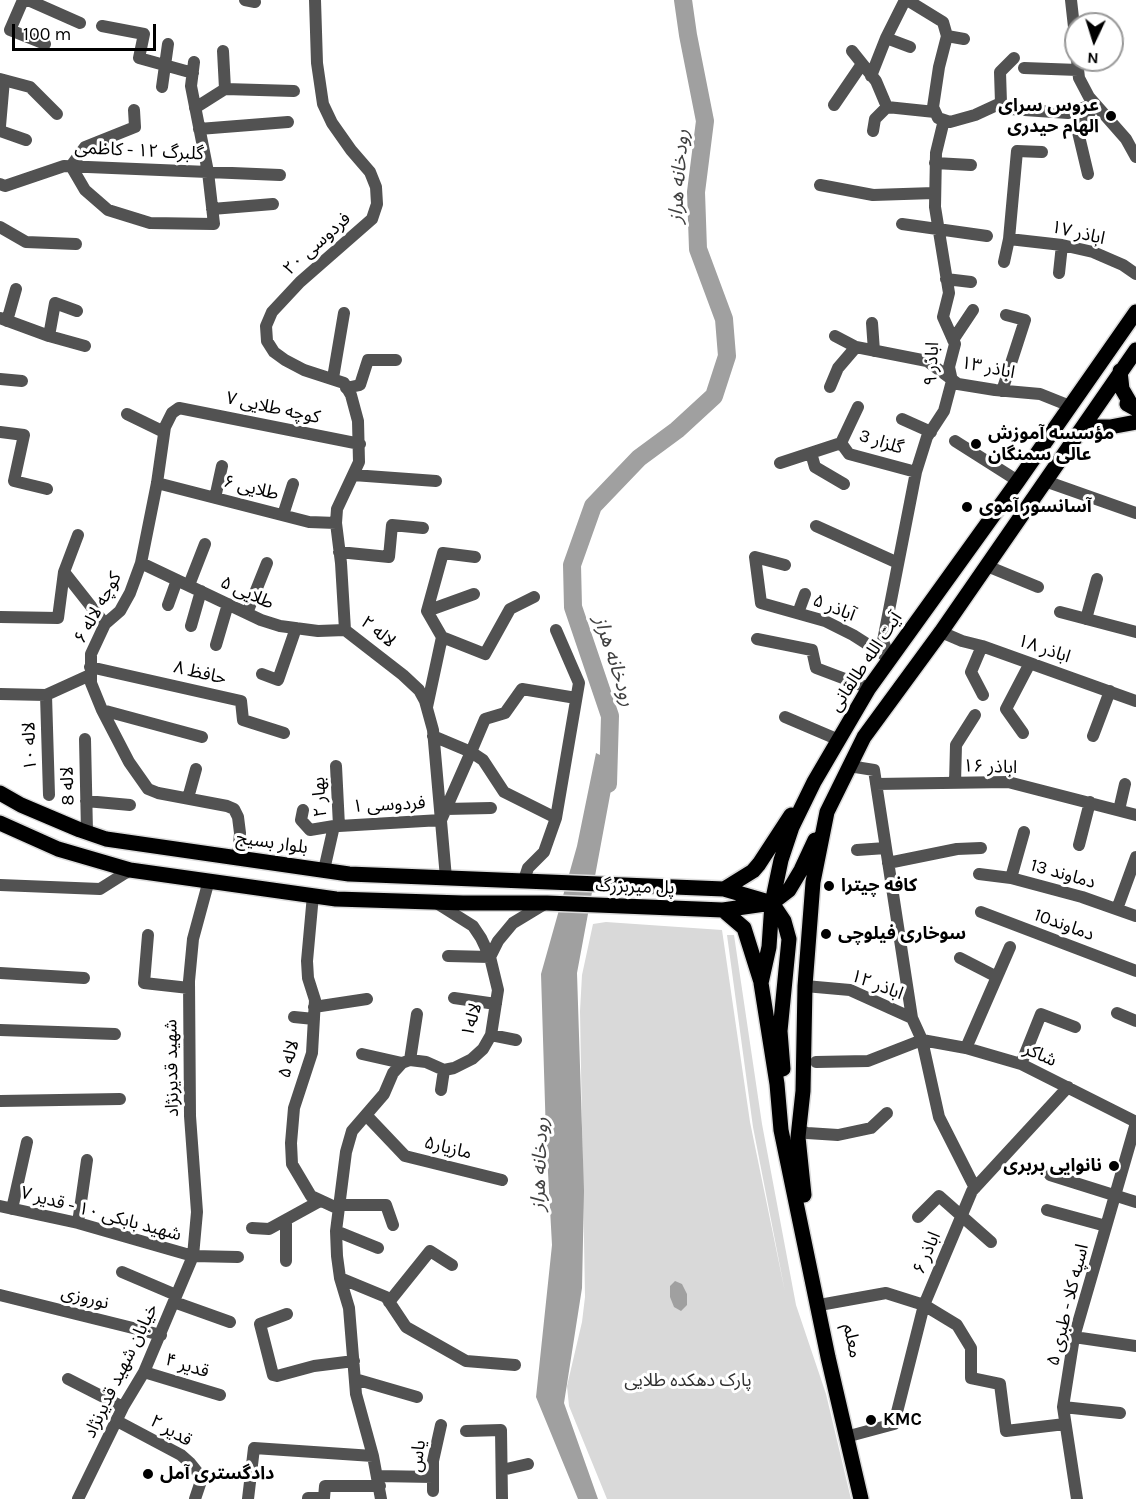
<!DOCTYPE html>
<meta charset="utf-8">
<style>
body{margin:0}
#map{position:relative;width:1136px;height:1499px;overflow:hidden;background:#fff;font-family:Karla,sans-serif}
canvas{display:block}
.north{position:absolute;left:1064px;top:12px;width:60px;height:60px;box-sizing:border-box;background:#fff;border:2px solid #999;border-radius:50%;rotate:184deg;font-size:16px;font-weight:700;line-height:24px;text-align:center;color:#000}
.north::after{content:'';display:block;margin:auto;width:21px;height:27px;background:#000;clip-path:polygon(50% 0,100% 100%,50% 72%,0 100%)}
.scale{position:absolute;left:12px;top:24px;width:144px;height:27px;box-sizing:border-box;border:3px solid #000;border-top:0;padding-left:8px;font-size:18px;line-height:21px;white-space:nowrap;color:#000;-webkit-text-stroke:4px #fff;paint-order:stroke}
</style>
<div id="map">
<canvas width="1136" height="1499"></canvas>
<div class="north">N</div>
<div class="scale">100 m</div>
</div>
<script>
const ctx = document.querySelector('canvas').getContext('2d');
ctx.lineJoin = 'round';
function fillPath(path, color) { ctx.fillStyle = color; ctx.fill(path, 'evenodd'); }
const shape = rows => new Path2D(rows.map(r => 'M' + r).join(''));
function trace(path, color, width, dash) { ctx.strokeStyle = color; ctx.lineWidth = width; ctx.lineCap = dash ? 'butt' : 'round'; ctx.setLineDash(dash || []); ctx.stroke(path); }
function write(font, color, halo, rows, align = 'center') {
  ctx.font = font + ' Karla,"Noto Sans Arabic",sans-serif'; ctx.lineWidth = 6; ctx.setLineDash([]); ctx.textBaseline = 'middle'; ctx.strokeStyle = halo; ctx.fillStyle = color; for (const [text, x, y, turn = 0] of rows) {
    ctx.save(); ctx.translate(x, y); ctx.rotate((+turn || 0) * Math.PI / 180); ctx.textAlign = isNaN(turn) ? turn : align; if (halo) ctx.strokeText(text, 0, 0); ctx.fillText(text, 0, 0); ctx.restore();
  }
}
const green = shape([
 [606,922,722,930,750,1122,785,1292,753,1127,727,935,734,935,762,1124,796,1305,826,1394,851,1499,607,1499,569,1406,567,1386,582,1322,585,1297,580,1011,582,975,593,924]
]);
const water = shape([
 [596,753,616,763,577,973,584,1191,582,1288,564,1403,598,1499,578,1499,536,1397,552,1245,546,1136,541,974,577,846],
 [675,1281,682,1284,687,1294,687,1305,681,1311,674,1307,670,1297,670,1286]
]);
const river = shape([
 [608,784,610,716,573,607,572,565,593,506,639,458,677,430,714,396,727,356,724,319,698,249,696,192,705,121,688,35,683,0]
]);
const minor = shape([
 [23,0,10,30,45,44],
 [28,0,80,23],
 [245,0,255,2],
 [315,0,317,63,323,104,332,123,351,150,370,172,376,187,377,204,372,219,300,282,272,312,266,326,267,341,274,352,285,360,304,370,344,383,351,395,358,421,359,462,337,509,336,523,341,563,345,630],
 [907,0,943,22,947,36,964,39],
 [1071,0,1076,45],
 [102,26,144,34,139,58,193,73],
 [947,36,939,67,933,107,938,118,950,122,975,115,1001,103],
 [886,38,910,47],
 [223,51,225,89],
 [852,51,876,81,887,107,935,112],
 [1014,58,1000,72,1001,103,1010,109,1068,113,1095,104],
 [1077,60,1079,78,1089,97,1126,139,1136,157],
 [1024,68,1078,70],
 [871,76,886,38,905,0],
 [0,79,30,87,57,114],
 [162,87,168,44],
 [834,105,862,64],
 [195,108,225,89,294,91],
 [134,110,135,127,85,147,71,166,85,190,108,210,150,223,214,224,208,172,191,86,194,62],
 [0,126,4,80],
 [199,129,288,122],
 [0,131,26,140],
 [873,131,875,119,887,107],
 [935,163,971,165],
 [1088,174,1078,132,1095,104],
 [0,184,5,186,64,166,280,175],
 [820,185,873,195,934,193],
 [212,209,273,204],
 [902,224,987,236],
 [0,227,26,242,76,244],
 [1009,239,1062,245,1093,252,1123,265,1136,274],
 [1004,262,1009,239,1017,151,1042,152],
 [1059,273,1062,245],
 [946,279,971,282],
 [0,318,49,336,55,303,77,311],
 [7,321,16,289],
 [872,323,874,351],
 [49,336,85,346],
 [835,336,856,347,927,361,958,384,995,390,1040,394,1070,406],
 [953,340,973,310],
 [333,378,344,313],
 [0,379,22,381],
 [830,387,838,368,856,347],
 [346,388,360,385,368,360,396,360],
 [1002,391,1025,320,1006,315],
 [858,407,841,443,849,454,916,472],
 [127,414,164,432],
 [902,419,931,432],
 [0,432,24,435,14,481,47,489],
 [955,441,1018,481],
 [811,453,815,467,844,484],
 [780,463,841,443],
 [353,475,436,481],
 [1045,481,1136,513],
 [157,483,309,522,336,523],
 [215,498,222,466],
 [283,515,293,484],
 [816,526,898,563],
 [339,552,389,557,392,525,423,528],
 [141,563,261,620,280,626,318,631,345,630],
 [785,565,755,557,761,603,825,621,853,635,889,658],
 [987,566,1038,587],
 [64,572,105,624],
 [189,585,205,544],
 [168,605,177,580],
 [427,611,474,594],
 [1060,612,1136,632],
 [247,613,267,563],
 [798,613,805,594],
 [0,617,58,618,64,572,78,535],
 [1086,619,1097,579],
 [191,626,201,591],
 [345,630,403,675,419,690,425,701,433,730,446,878],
 [941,632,962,641,982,646,1136,701],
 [442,637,427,611,443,553,475,557],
 [757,639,812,650,816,668,869,688],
 [216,645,228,604],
 [982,646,971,672,983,695],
 [889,658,883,641,916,472,927,437,944,411,952,381,949,367,955,344,943,317,949,293,935,207,936,153,944,120],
 [90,667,241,701,243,720,284,733],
 [262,674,278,680,296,628],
 [0,694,46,695,90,675],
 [46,695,49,795],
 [427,707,442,637,485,654,510,609,534,597],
 [102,710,202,737],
 [785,717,839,740],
 [1023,733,1006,709,1030,663],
 [1093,736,1110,691],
 [85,739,87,832],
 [336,766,339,826],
 [849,766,874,770,912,1018],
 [955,783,956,745,975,715],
 [876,784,1008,782,1136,815],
 [188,798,196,769],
 [86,801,130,805],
 [446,809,491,808],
 [303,810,301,820,310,830,334,826],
 [1119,810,1125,784],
 [556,818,504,792,483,760,471,752,485,719,505,713,522,689,576,698],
 [339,826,441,820,471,752,433,736],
 [1079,845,1090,802],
 [857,850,886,848],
 [238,858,240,833,238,817,234,809,227,806,158,793,148,789,129,762,102,710,91,683,91,654,105,624,120,611,130,593,141,563,157,483,165,427,172,413,179,408,360,444],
 [888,863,957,849,981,848],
 [324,870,334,826,339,826],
 [979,874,1011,878,1082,897,1136,916],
 [1011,878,1024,832],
 [524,880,528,868,544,852,556,818,579,683,556,630],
 [0,885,100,889,130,870],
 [313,895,307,961,308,978,315,1000,312,1053,294,1108,291,1143,292,1164,311,1196,339,1209],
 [435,902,473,926,481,938,490,957,498,990,491,1035,483,1049,472,1059,454,1068,444,1070],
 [1117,909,1136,857],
 [981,912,1136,971],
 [148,935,144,983,189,988],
 [448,956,490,957],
 [490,957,498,941,513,923,546,903],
 [960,958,997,977],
 [0,973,84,978],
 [805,986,850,990,912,1018,922,1040,939,1117,975,1188],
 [454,998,496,1004],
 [314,1007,367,999],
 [1117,1013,1136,1021],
 [294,1017,314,1019],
 [0,1030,115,1034],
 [491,1035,516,1040],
 [922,1040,966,1048,1021,1064,1136,1122],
 [966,1048,1010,947],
 [362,1054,402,1063],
 [410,1060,417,1014],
 [816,1062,868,1061,922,1040],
 [1021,1064,1041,1014,1075,1027],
 [441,1090,444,1070],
 [0,1101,120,1099],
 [366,1115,405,1156,502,1180],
 [799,1130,807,1133,838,1135,871,1128,887,1113],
 [1050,1175,1136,1202],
 [340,1205,386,1205,393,1225],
 [0,1206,78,1223,193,1256,238,1257],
 [12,1209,27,1142],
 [1047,1210,1106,1226],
 [918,1217,939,1196,991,1242],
 [286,1220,286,1261],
 [78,1223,87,1160],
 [252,1228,269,1229,320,1201],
 [336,1231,378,1248],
 [122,1272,176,1295],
 [340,1278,386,1297,406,1327,466,1361,515,1365],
 [0,1295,161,1335],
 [174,1302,230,1322],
 [389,1302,430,1251,452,1265],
 [825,1304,886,1293,924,1305,957,1325,971,1348,971,1378,1000,1384,1006,1431,1065,1424],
 [287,1314,260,1324,273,1375,277,1376,314,1366,354,1361],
 [1074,1337,1136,1346],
 [144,1372,220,1395],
 [68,1379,123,1407],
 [355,1379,417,1397],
 [1063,1407,1120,1413],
 [117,1421,181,1455,190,1463,202,1478,195,1499],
 [466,1431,501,1430,502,1499],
 [853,1435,894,1424,924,1305,972,1191,1068,1087],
 [502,1470,528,1464],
 [378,1476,433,1477],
 [433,1491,433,1461,441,1425],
 [308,1498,324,1498,325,1486,380,1486],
 [78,1499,123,1407,144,1372,193,1256,197,1212,190,1116,189,981,193,939,209,880],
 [248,1499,254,1448,373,1456],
 [381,1499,373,1456,356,1394,349,1308,340,1278,337,1256,336,1231,346,1152,352,1131,384,1094,393,1073,402,1063,410,1060,426,1062,444,1070],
 [1077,1499,1063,1407,1074,1337,1136,1123]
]);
const major = shape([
 [1120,371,1122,389,1129,401,1127,404,1136,409],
 [1078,435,1090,427,1110,427,1136,422],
 [0,793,21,805,80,830,106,839,349,874,724,889,772,903,784,921,789,939,780,1031,783,1069],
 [0,823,58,849,130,870,336,899,463,903,547,903,723,910,772,903,789,890,801,870,815,840],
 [724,889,753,871,759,864,791,815],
 [723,910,744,928,761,982],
 [804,1195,798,1137,803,1091,805,986,813,882,827,812,864,737,941,632,1136,350],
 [861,1499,828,1357,781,1130,777,1084,761,983,769,947,772,903,781,860,792,827,814,782,869,688,1018,481,1136,312]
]);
const markers = [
 [1111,116,6,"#000"],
 [976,444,6,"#000"],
 [967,507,6,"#000"],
 [829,886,6,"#000"],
 [826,934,6,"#000"],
 [1114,1166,6,"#000"],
 [871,1420,6,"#000"],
 [148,1474,6,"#000"]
];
const poiNames = [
 ["عروس سرای",1099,106,"right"],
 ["الهام حیدری",1099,127,"right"],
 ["مؤسسه آموزش",988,434],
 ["عالی سمنگان",988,455],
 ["آسانسور آموی",979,507],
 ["کافه چیترا",841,886],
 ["سوخاری فیلوچی",838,934],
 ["نانوایی بربری",1102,1166,"right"],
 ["KMC",883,1420],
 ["دادگستری آمل",160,1474]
];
const streetNames = [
 ["گلبرگ ۱۲ - کاظمی",139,151,3],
 ["اباذر ۱۷",1078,233,13],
 ["فردوسی ۲۰",317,244,-42],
 ["اباذر ۹",932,364,-87],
 ["اباذر ۱۳",988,368,11],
 ["کوچه طلایی ۷",273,408,12],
 ["گلزار 3",881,442,18],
 ["طلایی ۶",251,488,14],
 ["طلایی ۵",247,593,24],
 ["کوچه لاله ۶",98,608,-61],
 ["آباذر ۵",834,608,22],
 ["لاله ۲",378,632,39],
 ["اباذر ۱۸",1044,649,19],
 ["آیت الله طالقانی",866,662,-56],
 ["حافظ ۸",200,673,13],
 ["لاله ۱۰",30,746,-92],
 ["اباذر ۱۶",990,767,2],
 ["لاله 8",68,786,-91],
 ["بهار ۲",320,797,-93],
 ["فردوسی ۱",389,805,-3],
 ["بلوار بسیج",272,843,8],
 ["دماوند 13",1063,874,16],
 ["پل میربزرگ",635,887,2],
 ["دماوند10",1064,925,20],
 ["اباذر ۱۲",877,985,21],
 ["لاله۱",472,1020,-74],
 ["شاکر",1040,1055,24],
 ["لاله ۵",289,1059,-76],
 ["شهید قدیرنژاد",172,1068,-91],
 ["مازیار۵",448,1148,14],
 ["شهید بابکی ۱۰ - قدیر ۷",101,1214,15],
 ["اباذر ۶",927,1253,-67],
 ["نوروزی",85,1298,14],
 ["اسپه کلا - طبری ۵",1068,1305,-76],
 ["معلم",852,1341,79],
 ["قدیر ۴",187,1366,17],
 ["خيابان شهيد قديرنژاد",121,1371,-64],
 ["قدیر ۲",171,1431,30],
 ["یاس",418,1456,-83]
];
const parkNames = [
 ["پارک دهکده طلایی",688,1381]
];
const waterNames = [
 ["رودخانه هراز",679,176,-86],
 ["رودخانه هراز",614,661,72],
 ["رودخانه هراز",540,1164,-88]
];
fillPath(green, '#d9d9d9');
fillPath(water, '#a0a0a0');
trace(river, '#a0a0a0', 18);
trace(major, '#dbdbdb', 18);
trace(minor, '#525252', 12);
trace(major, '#000', 15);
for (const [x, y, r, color] of markers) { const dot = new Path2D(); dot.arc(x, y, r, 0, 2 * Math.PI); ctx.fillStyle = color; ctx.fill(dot); trace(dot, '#fff', 2); }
write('bold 18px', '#000', '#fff', poiNames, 'left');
write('18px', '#000', '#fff', streetNames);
write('18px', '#303030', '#fff', parkNames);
write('italic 20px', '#414141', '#fff', waterNames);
</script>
